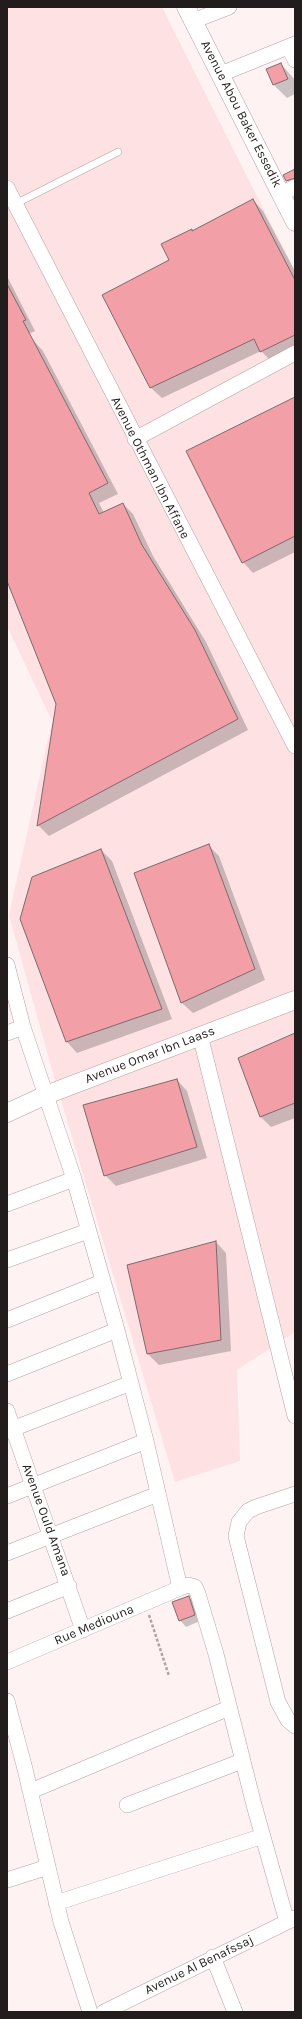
<!DOCTYPE html>
<style>
body{margin:0}
#map{position:relative;width:302px;height:2019px;overflow:hidden;background:#fef2f3;font-family:Karla,sans-serif}
canvas{display:block}
.frame{position:absolute;inset:0;border:8px solid #231c1d;pointer-events:none}
</style>
<div id="map">
<canvas width="302" height="2019"></canvas>
<div class="frame"></div>
</div>
<script>
const ctx = document.querySelector('canvas').getContext('2d');
ctx.lineJoin = 'round';
function fillPath(path, color) { ctx.fillStyle = color; ctx.fill(path, 'evenodd'); }
const shape = rows => new Path2D(rows.map(r => 'M' + r).join(''));
function trace(path, color, width, dash) { ctx.strokeStyle = color; ctx.lineWidth = width; ctx.lineCap = dash ? 'butt' : 'round'; ctx.setLineDash(dash || []); ctx.stroke(path); }
function write(font, color, halo, rows, align = 'center') {
  ctx.font = font + ' Karla,sans-serif'; ctx.lineWidth = 3; ctx.setLineDash([]); ctx.textBaseline = 'middle'; ctx.strokeStyle = halo; ctx.fillStyle = color; for (const [text, x, y, turn = 0] of rows) {
    ctx.save(); ctx.translate(x, y); ctx.rotate((+turn || 0) * Math.PI / 180); ctx.textAlign = isNaN(turn) ? turn : align; if (halo) ctx.strokeText(text, 0, 0); ctx.fillText(text, 0, 0); ctx.restore();
  }
}
const built = shape([
 [7,7,162,7,295,272,295,1332,237,1370,240,1461,175,1482,52,1070,9,915,52,721,7,626]
]);
const shadow = shape([
 [281,64,295,80,295,94,287,98,274,85,268,70],
 [295,170,295,189,284,175],
 [253,200,263,211,295,271,295,351,272,362,261,351,162,398,151,388,103,295,170,261,193,232],
 [7,276,35,331,7,344],
 [33,340,43,351,118,494,99,503,104,513,123,504,133,514,153,556,206,642,248,730,49,836,38,825,57,704,7,578,7,353],
 [295,398,295,552,253,573,243,562],
 [208,845,219,856,265,980,193,1013,182,1003],
 [101,850,112,861,172,1019,77,1053,67,1042,21,918],
 [295,1034,295,1118,271,1127,261,1117,239,1059],
 [177,1080,187,1091,207,1158,116,1186,105,1175],
 [216,1242,226,1253,231,1351,159,1365,148,1354,129,1266],
 [189,1597,195,1603,200,1621,186,1627,180,1620]
]);
const building = shape([
 [281,63,288,79,273,85,266,69,281,63],
 [295,169,295,178,286,181,283,175,295,169],
 [253,199,295,280,295,335,260,352,254,339,150,388,102,295,169,260,161,244,192,229,192,231,253,199],
 [7,284,26,320,23,321,108,483,89,493,99,514,123,503,142,545,195,630,238,719,37,826,56,704,7,581,7,284],
 [295,397,295,536,242,563,186,451,295,397],
 [209,844,255,969,181,1003,134,873,209,844],
 [101,849,162,1009,66,1042,20,919,32,877,101,849],
 [295,1033,295,1103,260,1117,238,1058,295,1033],
 [177,1079,197,1147,104,1176,83,1105,177,1079],
 [216,1241,221,1340,147,1354,127,1265,216,1241],
 [189,1596,195,1615,179,1621,172,1602,189,1596]
]);
const path = shape([
 [149,1615,169,1676]
]);
const service = shape([
 [15,204,118,152]
]);
const minor = shape([
 [193,21,229,7],
 [289,47,295,60],
 [221,74,295,44],
 [7,188,295,746],
 [281,194,295,187],
 [135,439,295,353],
 [7,965,23,1027,74,1179,117,1330,146,1441,180,1588],
 [7,1033,23,1027],
 [200,1035,295,1416],
 [7,1204,74,1179],
 [7,1260,88,1231],
 [7,1320,102,1282],
 [7,1374,117,1330],
 [7,1411,83,1630],
 [7,1431,131,1383],
 [295,1494,256,1507,248,1511,239,1522,236,1536,278,1702,288,1720,295,1726],
 [7,1496,146,1441],
 [7,1553,158,1494],
 [7,1611,69,1586],
 [7,1662,180,1588,188,1585,195,1587,198,1594,216,1654,254,1805,287,1922],
 [7,1701,25,1769,61,1922,90,2012],
 [31,1791,229,1708],
 [127,1805,242,1761],
 [7,1880,48,1867],
 [56,1903,263,1836],
 [213,1957,235,2012],
 [104,2012,295,1918]
]);
const tertiary = shape([
 [186,7,295,222],
 [7,1113,46,1095,295,1000]
]);
const streetNames = [
 ["Avenue Abou Baker Essedik",241,114,63],
 ["Avenue Othman Ibn Affane",150,468,63],
 ["Avenue Omar Ibn Laass",150,1055,-21],
 ["Avenue Ould Amana",46,1520,70],
 ["Rue Mediouna",94,1625,-23],
 ["Avenue Al Benafssaj",199,1965,-26]
];
fillPath(built, '#fee1e3');
fillPath(shadow, '#0003');
fillPath(building, '#f39fa8');
trace(building, '#7c6b6c', 1);
trace(service, '#b5a3a4', 8);
trace(minor, '#b5a3a4', 16);
trace(tertiary, '#b5a3a4', 19);
trace(path, '#afa5a6', 2.5, [3, 2]);
trace(service, '#fff', 7);
trace(minor, '#fff', 15);
trace(tertiary, '#fff', 18);
write('13px', '#231c1d', '#fff', streetNames);
</script>
